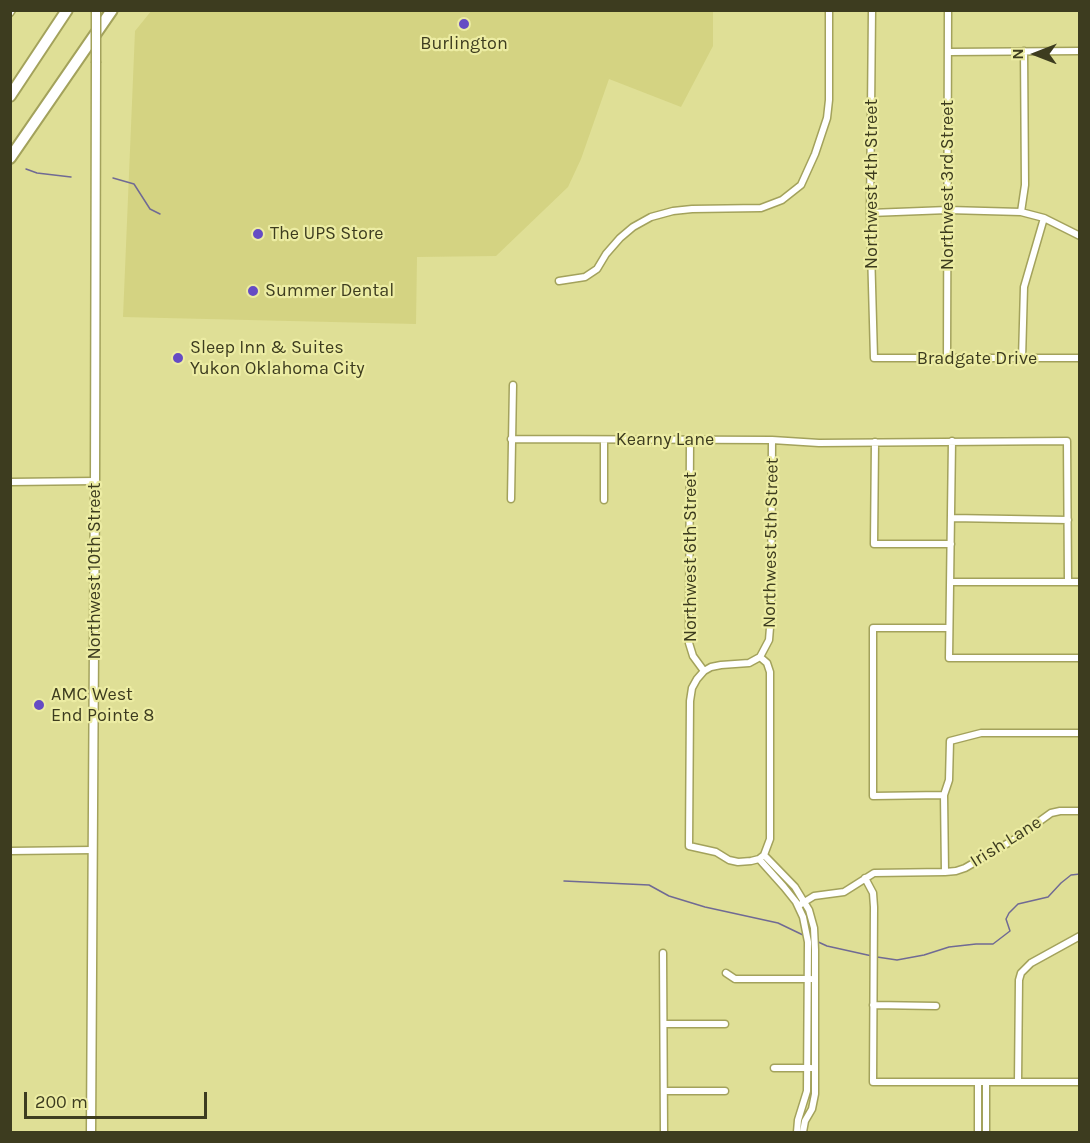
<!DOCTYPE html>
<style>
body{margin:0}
#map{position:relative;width:1090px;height:1143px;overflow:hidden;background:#dfdf96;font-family:Karla,sans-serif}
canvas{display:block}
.frame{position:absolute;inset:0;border:12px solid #3d3c1f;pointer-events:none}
.north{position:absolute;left:1006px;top:24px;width:60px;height:60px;-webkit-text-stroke:4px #ececa3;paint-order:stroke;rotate:270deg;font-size:16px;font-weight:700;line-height:24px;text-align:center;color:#3d3c1f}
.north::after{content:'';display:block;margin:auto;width:21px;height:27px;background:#3d3c1f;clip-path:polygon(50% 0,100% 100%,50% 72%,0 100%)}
.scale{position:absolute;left:24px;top:1092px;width:183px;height:27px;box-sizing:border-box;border:3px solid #3d3c1f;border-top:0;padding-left:8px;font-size:18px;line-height:21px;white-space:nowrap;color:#3d3c1f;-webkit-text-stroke:4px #ececa3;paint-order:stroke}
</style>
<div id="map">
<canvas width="1090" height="1143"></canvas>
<div class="frame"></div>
<div class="north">N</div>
<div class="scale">200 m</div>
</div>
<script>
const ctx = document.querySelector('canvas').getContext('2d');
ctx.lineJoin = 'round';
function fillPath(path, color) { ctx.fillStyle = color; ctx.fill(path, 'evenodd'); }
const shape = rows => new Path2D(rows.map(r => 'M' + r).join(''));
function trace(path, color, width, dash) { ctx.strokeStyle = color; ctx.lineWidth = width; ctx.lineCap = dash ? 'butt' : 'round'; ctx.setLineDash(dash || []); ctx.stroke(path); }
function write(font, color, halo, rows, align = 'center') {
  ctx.font = font + ' Karla,sans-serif'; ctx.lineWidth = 4.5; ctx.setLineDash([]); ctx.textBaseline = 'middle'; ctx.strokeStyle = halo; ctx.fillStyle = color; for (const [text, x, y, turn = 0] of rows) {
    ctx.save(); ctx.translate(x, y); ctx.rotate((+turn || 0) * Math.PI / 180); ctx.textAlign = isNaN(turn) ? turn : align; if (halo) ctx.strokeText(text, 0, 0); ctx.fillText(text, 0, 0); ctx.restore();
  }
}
const built = shape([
 [152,10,713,11,713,46,681,107,609,79,581,159,568,187,496,256,417,257,416,324,123,317,135,31]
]);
const stream = shape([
 [26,169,37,173,71,177],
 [113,178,134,184,150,209,160,214],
 [564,881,649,885,669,896,705,907,778,923,803,935],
 [816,941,827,946,872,956],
 [877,957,897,960,924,955,949,947,976,944,993,944,1010,931,1006,919,1009,913,1018,904,1048,897,1061,883,1071,875,1080,874]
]);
const minor = shape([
 [872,10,870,213,874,358,1080,358],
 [10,13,12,10],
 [949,52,1080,51],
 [1021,212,1025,185,1024,51],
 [870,213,948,210,1021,212,1044,218,1080,236],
 [559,281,585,277,597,269,606,254,620,238,633,227,651,217,673,211,692,209,761,208,782,200,801,185,815,154,827,118,829,100,829,10],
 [947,359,948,10],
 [1022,359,1024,287,1044,218],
 [511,439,772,440,819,443,1067,441,1068,582],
 [690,440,689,643,693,656,704,671,697,679,692,688,690,701,689,846,716,852,729,860,738,862,751,861,759,859,764,855,770,839,770,672,767,663,760,657,769,640,771,615,772,440],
 [952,441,949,658,1080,658],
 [875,442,874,544,951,544],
 [10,482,95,481],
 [511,499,513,385],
 [604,500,604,440],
 [951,518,1068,520],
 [951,582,1080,582],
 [704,671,711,667,721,665,749,663,760,657],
 [944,795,873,796,873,628,949,628],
 [10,851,93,850],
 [764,855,795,887,809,910,814,928,815,950,815,1094,812,1109,805,1121,803,1132],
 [759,859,784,887,796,902,803,917,808,942,807,1091,798,1120,797,1132],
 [945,872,944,795,949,780,950,741,981,733,1080,733],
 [865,878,873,893,874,907,873,1082,1080,1082],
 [798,906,814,896,844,892,874,873,945,872,956,871,965,868,1015,839,1051,813,1060,811,1080,811],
 [663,953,664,1132],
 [726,973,735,979,811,979],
 [873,1005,936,1006],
 [664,1024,725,1024],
 [774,1068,811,1068],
 [1018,1082,1019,980,1021,973,1031,963,1080,936],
 [986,1083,986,1132],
 [664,1091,725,1091],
 [978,1132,978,1083]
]);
const secondary = shape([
 [91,1132,95,481,96,63]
]);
const motorway = shape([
 [10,96,67,10],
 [10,158,112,10]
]);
const secondaryBridge = shape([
 [96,63,96,10]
]);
const markers = [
 [464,24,6,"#654bc4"],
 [258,234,6,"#654bc4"],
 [253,291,6,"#654bc4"],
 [178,358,6,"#654bc4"],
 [39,705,6,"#654bc4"]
];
const poiNames = [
 ["Burlington",464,44,"center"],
 ["The UPS Store",270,234],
 ["Summer Dental",265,291],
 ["Sleep Inn & Suites",190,348],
 ["Yukon Oklahoma City",190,369],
 ["AMC West",51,695],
 ["End Pointe 8",51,716]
];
const streetNames = [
 ["Northwest 4th Street",872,184,-90],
 ["Northwest 3rd Street",948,185,-90],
 ["Bradgate Drive",977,359],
 ["Kearny Lane",665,440],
 ["Northwest 5th Street",771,543,-89],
 ["Northwest 6th Street",691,557,-90],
 ["Northwest 10th Street",95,571,-90],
 ["Irish Lane",1006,842,-32]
];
fillPath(built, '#d4d382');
trace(stream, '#706a94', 1.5);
trace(minor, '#a3a25c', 9);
trace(secondary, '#a3a25c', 11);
trace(motorway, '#a3a25c', 14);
trace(minor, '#fff', 6);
trace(secondary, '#fff', 8);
trace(motorway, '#fff', 10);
trace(secondaryBridge, '#a3a25c', 11, []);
trace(secondaryBridge, '#fff', 8);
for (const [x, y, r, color] of markers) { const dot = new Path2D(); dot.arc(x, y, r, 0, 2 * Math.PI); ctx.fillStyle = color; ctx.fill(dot); trace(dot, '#ececa3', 2); }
write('18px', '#3d3c1f', '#ececa3', poiNames, 'left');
write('18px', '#3d3c1f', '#ececa3', streetNames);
</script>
